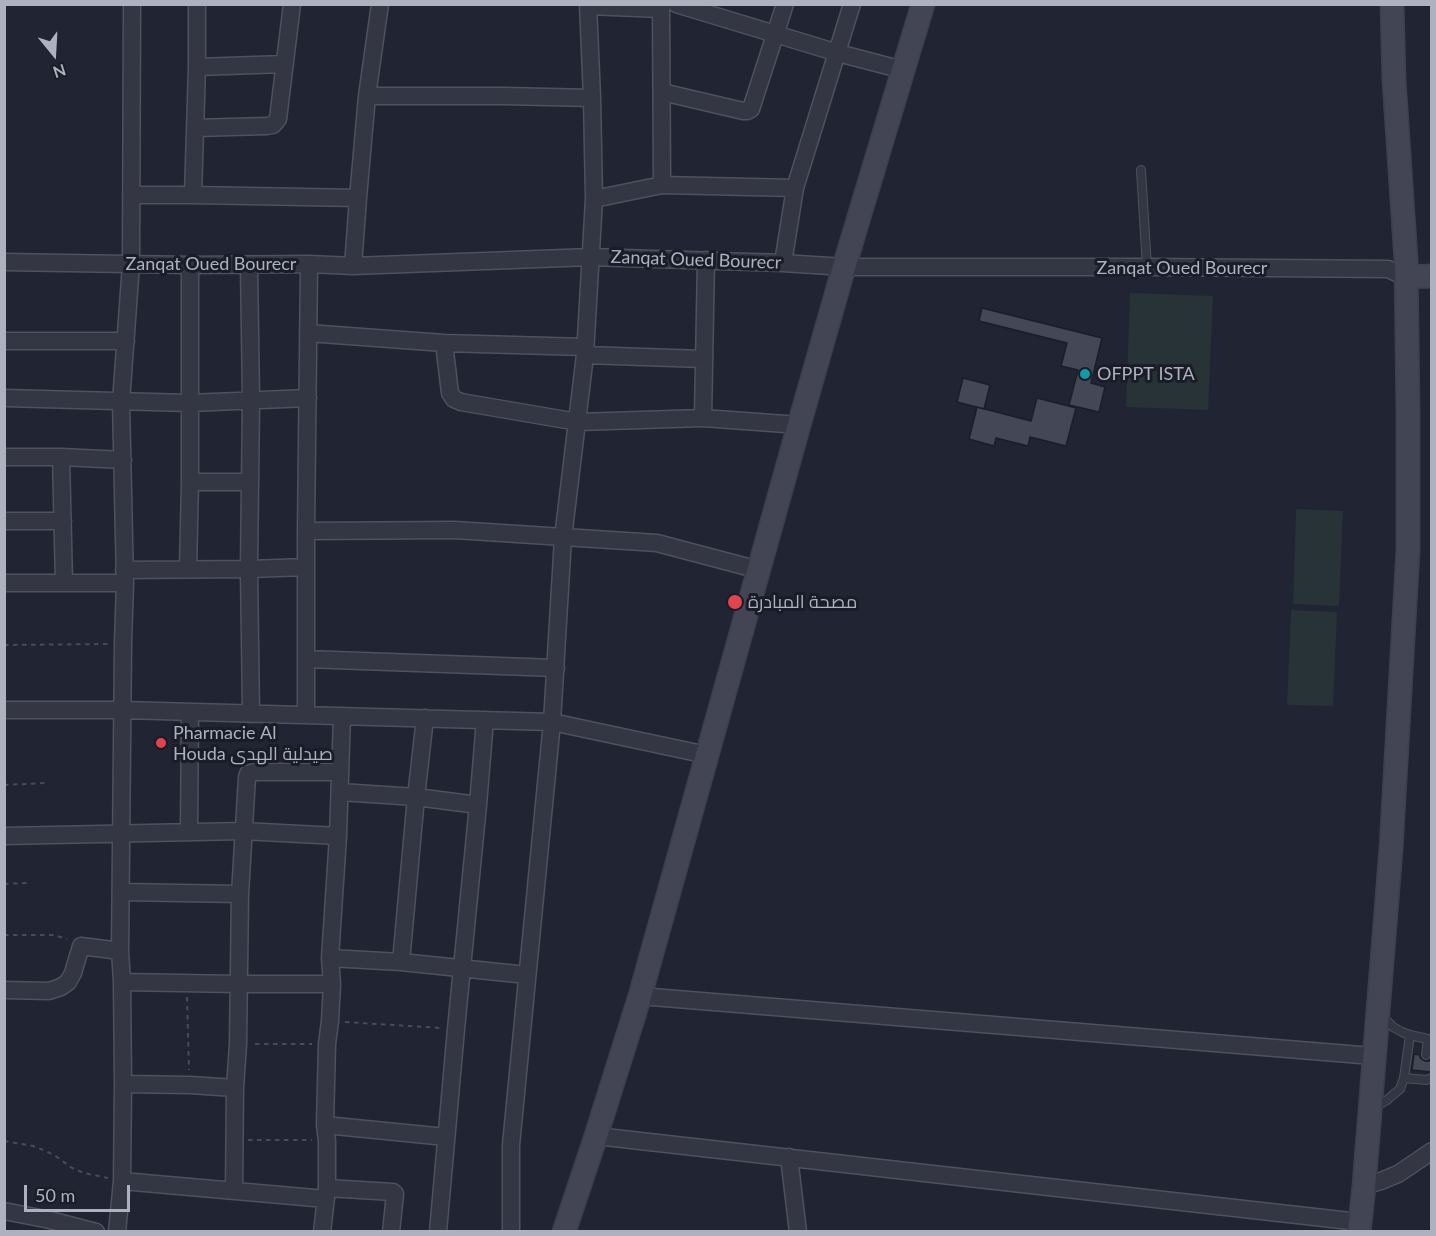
<!DOCTYPE html>
<meta charset="utf-8">
<style>
body{margin:0}
#map{position:relative;width:1436px;height:1236px;overflow:hidden;background:#212432;font-family:Lato,sans-serif}
canvas{display:block}
.frame{position:absolute;inset:0;border:6px solid #aeb1c0;pointer-events:none}
.north{position:absolute;left:24px;top:24px;width:60px;height:60px;-webkit-text-stroke:4px #1a1c27;paint-order:stroke;rotate:162deg;font-size:16px;font-weight:700;line-height:24px;text-align:center;color:#aeb1c0}
.north::after{content:'';display:block;margin:auto;width:21px;height:27px;background:#aeb1c0;clip-path:polygon(50% 0,100% 100%,50% 72%,0 100%)}
.scale{position:absolute;left:24px;top:1185px;width:106px;height:27px;box-sizing:border-box;border:3px solid #aeb1c0;border-top:0;padding-left:8px;font-size:18px;line-height:21px;white-space:nowrap;color:#aeb1c0;-webkit-text-stroke:4px #1a1c27;paint-order:stroke}
</style>
<div id="map">
<canvas width="1436" height="1236"></canvas>
<div class="frame"></div>
<div class="north">N</div>
<div class="scale">50 m</div>
</div>
<script>
const ctx = document.querySelector('canvas').getContext('2d');
ctx.lineJoin = 'round';
function fillPath(path, color) { ctx.fillStyle = color; ctx.fill(path, 'evenodd'); }
const shape = rows => new Path2D(rows.map(r => 'M' + r).join(''));
function trace(path, color, width, dash) { ctx.strokeStyle = color; ctx.lineWidth = width; ctx.lineCap = dash ? 'butt' : 'round'; ctx.setLineDash(dash || []); ctx.stroke(path); }
function write(font, color, halo, rows, align = 'center') {
  ctx.font = font + ' Lato,Cairo,sans-serif'; ctx.lineWidth = 6; ctx.setLineDash([]); ctx.textBaseline = 'middle'; ctx.strokeStyle = halo; ctx.fillStyle = color; for (const [text, x, y, turn = 0] of rows) {
    ctx.save(); ctx.translate(x, y); ctx.rotate((+turn || 0) * Math.PI / 180); ctx.textAlign = isNaN(turn) ? turn : align; if (halo) ctx.strokeText(text, 0, 0); ctx.fillText(text, 0, 0); ctx.restore();
  }
}
const green = shape([
 [1130,293,1213,296,1208,410,1126,407],
 [1296,509,1343,511,1339,606,1293,604],
 [1291,610,1337,612,1333,706,1287,705]
]);
const building = shape([
 [982,308,1102,338,1091,383,1105,387,1099,412,1069,405,1078,370,1061,366,1067,343,979,321,982,308],
 [963,378,990,385,984,409,957,402,963,378],
 [1037,398,1076,408,1066,446,1030,437,1028,446,996,438,994,446,969,439,977,407,1031,421,1037,398],
 [1414,1054,1420,1055,1420,1058,1425,1061,1429,1061,1431,1058,1431,1072,1412,1070,1414,1054]
]);
const path = shape([
 [4,645,108,644],
 [4,785,47,783],
 [4,884,27,883],
 [4,935,54,935,67,939],
 [187,997,189,1070],
 [345,1022,441,1028],
 [255,1044,312,1044],
 [248,1140,312,1140],
 [4,1141,33,1146,46,1151,57,1157,72,1168,84,1173,108,1178]
]);
const lane = shape([
 [1141,170,1147,267],
 [1382,1016,1393,1027,1402,1032,1410,1035,1432,1040],
 [1426,1055,1428,1040],
 [1404,1078,1426,1080,1432,1078],
 [1373,1108,1387,1100,1400,1089,1404,1078,1410,1035]
]);
const street = shape([
 [661,4,662,185],
 [676,4,838,53,903,70],
 [588,6,661,9],
 [197,67,285,64],
 [662,92,743,111,747,111,751,109,785,4],
 [367,96,504,96,592,98],
 [195,128,267,126,273,125,278,119,292,4],
 [131,195,193,195,358,198],
 [193,195,197,67,197,4],
 [594,199,662,185,795,188],
 [4,262,190,265,309,264,353,266,591,257,783,263,844,267,1147,267,1388,269,1406,277],
 [783,263,795,188,852,4],
 [249,265,251,400,249,569,251,714],
 [353,266,358,198,367,96,380,4],
 [308,333,444,343,585,347],
 [4,341,126,341],
 [444,343,450,393,454,399,461,402,578,422,703,418,799,425],
 [585,355,703,359],
 [4,398,190,403,308,398],
 [703,418,706,260],
 [4,457,61,457,123,460],
 [61,457,64,583],
 [190,482,249,482],
 [4,521,63,521],
 [306,531,455,530,657,543,759,570],
 [188,569,190,482,190,265],
 [124,570,249,569,306,567],
 [4,583,125,583],
 [306,659,556,668],
 [4,710,123,710,552,722,707,755],
 [306,715,306,531,309,264],
 [340,792,416,797,478,805],
 [189,832,190,712],
 [4,836,243,831,338,836],
 [121,892,240,894],
 [330,958,401,962,527,975],
 [401,962,416,797,425,718],
 [122,982,238,984,332,984],
 [4,990,49,991,61,987,68,982,73,973,81,946,120,951],
 [640,996,1373,1056],
 [123,1084,190,1085,235,1088],
 [325,1125,446,1137],
 [596,1136,1359,1222],
 [789,1157,798,1232],
 [122,1181,326,1199],
 [1364,1186,1381,1181,1398,1174,1432,1151],
 [327,1188,393,1192,395,1194,391,1232],
 [234,1190,235,1088,238,1044,240,894,247,777,248,774,255,772,340,772],
 [4,1211,50,1220,96,1232],
 [117,1232,122,1181,123,1084,122,982,120,951,123,643,125,583,121,402,131,264,132,4],
 [322,1232,327,1188,327,1141,325,1125,327,1044,330,1021,332,984,330,958,338,836,342,716],
 [438,1232,456,1029,478,805,485,720],
 [511,1232,511,1145,552,722,563,538,585,355,594,199,592,98,588,4]
]);
const secondary = shape([
 [1406,277,1432,276],
 [564,1232,596,1136,640,996,799,425,844,267,923,4],
 [1359,1232,1364,1186,1391,849,1408,550,1408,414,1406,260,1394,80,1392,4]
]);
const markers = [
 [1085,374,6,"#0f9aa8"],
 [735,602,8,"#e0444e"],
 [161,743,6,"#e0444e"]
];
const streetNames = [
 ["Zanqat Oued Bourecr",696,260,2],
 ["Zanqat Oued Bourecr",211,264],
 ["Zanqat Oued Bourecr",1182,268]
];
const poiNames = [
 ["OFPPT ISTA",1097,374],
 ["مصحة المبادرة",748,602],
 ["Pharmacie Al",173,733],
 ["Houda صيدلية الهدى",173,754]
];
fillPath(green, '#273337');
fillPath(building, '#434756');
trace(building, '#1c1e29', 1.5);
trace(lane, '#4e515e', 10);
trace(street, '#4e515e', 19);
trace(secondary, '#3d404c', 25);
trace(path, '#444f55', 2, [4.5, 4.5]);
trace(lane, '#343743', 8);
trace(street, '#343743', 16);
trace(secondary, '#434555', 22);
for (const [x, y, r, color] of markers) { const dot = new Path2D(); dot.arc(x, y, r, 0, 2 * Math.PI); ctx.fillStyle = color; ctx.fill(dot); trace(dot, '#1a1c27', 2); }
write('18px', '#aeb1c0', '#1a1c27', streetNames);
write('18px', '#aeb1c0', '#1a1c27', poiNames, 'left');
</script>
